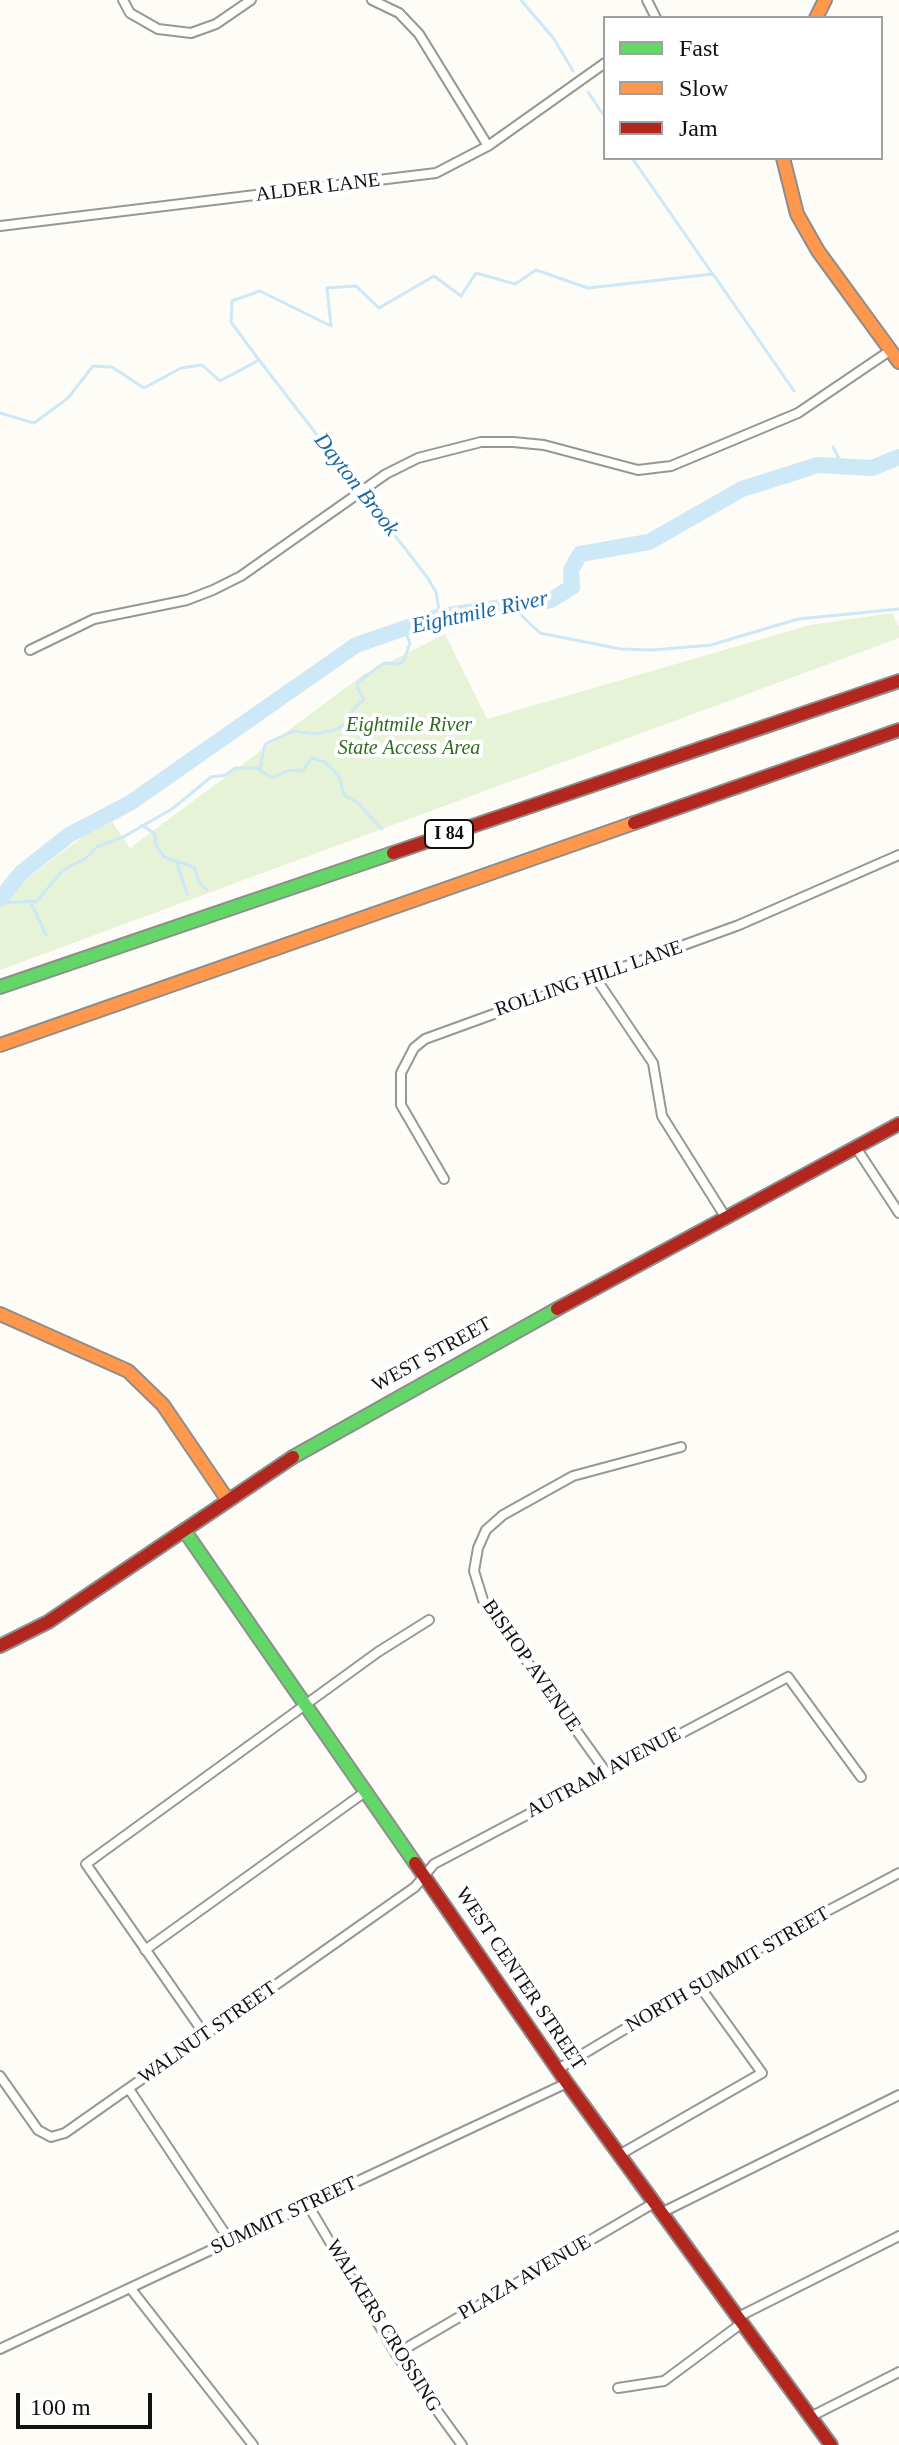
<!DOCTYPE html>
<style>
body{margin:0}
#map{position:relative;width:899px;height:2445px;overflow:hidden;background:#fdfcf7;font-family:Georgia,serif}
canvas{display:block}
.legend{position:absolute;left:603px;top:16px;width:280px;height:144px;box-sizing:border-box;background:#fff;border:2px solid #a0a0a0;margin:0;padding:10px 14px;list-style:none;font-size:24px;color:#111}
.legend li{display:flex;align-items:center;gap:16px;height:40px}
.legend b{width:40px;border:2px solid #a0a0a0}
.scale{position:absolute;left:16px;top:2393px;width:136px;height:36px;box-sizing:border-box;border:4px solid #111;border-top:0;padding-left:10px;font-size:24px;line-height:28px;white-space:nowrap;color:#111;-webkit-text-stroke:6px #fff;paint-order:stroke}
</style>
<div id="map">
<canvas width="899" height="2445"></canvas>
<ul class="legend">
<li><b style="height:10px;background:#63d668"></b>Fast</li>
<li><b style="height:10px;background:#ff974d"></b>Slow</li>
<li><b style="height:10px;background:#b3261e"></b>Jam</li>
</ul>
<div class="scale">100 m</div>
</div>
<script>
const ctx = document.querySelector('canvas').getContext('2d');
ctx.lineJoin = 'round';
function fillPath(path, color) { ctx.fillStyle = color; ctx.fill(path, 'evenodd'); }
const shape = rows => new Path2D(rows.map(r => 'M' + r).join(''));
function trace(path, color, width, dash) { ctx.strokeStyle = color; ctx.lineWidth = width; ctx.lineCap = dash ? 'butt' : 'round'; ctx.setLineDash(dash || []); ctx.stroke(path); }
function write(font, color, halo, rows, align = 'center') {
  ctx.font = font + ' Georgia,serif'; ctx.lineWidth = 8; ctx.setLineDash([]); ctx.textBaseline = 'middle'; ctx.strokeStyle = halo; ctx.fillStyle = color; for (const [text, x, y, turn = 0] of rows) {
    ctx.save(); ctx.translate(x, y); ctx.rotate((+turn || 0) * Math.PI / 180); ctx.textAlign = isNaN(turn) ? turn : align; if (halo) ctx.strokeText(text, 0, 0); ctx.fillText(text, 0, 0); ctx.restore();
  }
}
const green = shape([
 [892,613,899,627,899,638,0,970,0,899,109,817,130,848,363,675,445,634,487,719,810,625]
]);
const stream = shape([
 [521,0,554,39,573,71],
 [588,92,605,117],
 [632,158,712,273],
 [259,360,231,322,232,301,260,291,331,326,327,288,356,286,379,308,434,276,461,296,476,273,515,284,536,270,588,288,713,274,794,391],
 [0,413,34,423,68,398,93,366,112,367,144,388,181,368,202,365,220,381,259,360,427,577,436,592,440,616],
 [833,447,844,468],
 [519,605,521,615,540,633,621,649,653,650,711,645,798,619,899,609],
 [258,769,272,778,290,770,302,771,312,758,325,762,339,776,344,795,358,803,382,829],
 [142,825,155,834,156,845,164,857,194,867,199,882,207,890],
 [177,863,187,894],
 [0,903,37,901,63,870,86,858,97,847,125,836,172,809,211,777,226,775,235,768,260,768,265,745,269,742,294,731,315,734,335,730,354,720,352,711,364,699,357,687,358,682,384,663,399,664,404,660,410,643,404,629],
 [31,903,46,935]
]);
const river = shape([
 [0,899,21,873,69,835,130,803,356,645,440,616,551,600,572,587,571,570,580,554,649,542,742,489,818,465,872,468,899,457]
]);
const street = shape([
 [123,0,130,13,158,29,191,33,216,24,251,0],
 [372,0,399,13,419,34,488,146],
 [647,0,656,18],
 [0,226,436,173,488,146,605,63],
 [30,650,94,619,187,600,213,590,241,576,386,474,418,458,481,442,513,442,544,445,638,470,671,466,798,413,891,350],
 [595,977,653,1063,662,1116,726,1218],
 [855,1146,899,1213],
 [444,1179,401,1105,401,1073,414,1048,425,1039,739,925,899,855],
 [606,1772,483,1600,474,1571,478,1548,486,1530,503,1515,573,1476,681,1447],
 [145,1950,365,1792],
 [205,2035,86,1864,378,1652,429,1620],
 [558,2069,782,1935,899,1873],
 [0,2076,38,2130,51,2137,65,2133,415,1887,434,1864,788,1677,861,1777],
 [129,2089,230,2241],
 [619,2155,762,2073,698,1984],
 [308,2205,396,2354,462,2445],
 [661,2213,899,2095],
 [131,2289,253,2445],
 [738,2317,899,2236],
 [0,2349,567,2083],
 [396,2354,654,2203],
 [618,2388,664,2381,742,2323],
 [810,2417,899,2372]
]);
const fast = shape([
 [0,987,393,853],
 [293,1457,557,1309],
 [184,1530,415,1863]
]);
const slow = shape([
 [816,18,825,0],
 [783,158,797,214,818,251,899,362],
 [0,1045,634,823],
 [0,1314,128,1371,163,1405,227,1499]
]);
const jam = shape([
 [634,823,899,730],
 [393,853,899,681],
 [557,1309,899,1124],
 [0,1646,48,1622,293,1457],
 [415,1863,567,2083,831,2445]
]);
const shields = [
 [449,834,48]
];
const shieldNames = [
 ["I 84",449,834]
];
const streetNames = [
 ["ALDER LANE",318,188,-7],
 ["ROLLING HILL LANE",589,979,-19],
 ["WEST STREET",432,1355,-29],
 ["BISHOP AVENUE",531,1666,55],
 ["AUTRAM AVENUE",604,1773,-28],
 ["NORTH SUMMIT STREET",728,1970,-30],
 ["WEST CENTER STREET",520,1979,56],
 ["WALNUT STREET",208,2033,-35],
 ["SUMMIT STREET",284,2216,-25],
 ["PLAZA AVENUE",525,2278,-30],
 ["WALKERS CROSSING",383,2326,58]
];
const parkNames = [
 ["Eightmile River",409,726],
 ["State Access Area",409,749]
];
const waterNames = [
 ["Dayton Brook",356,485,52],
 ["Eightmile River",480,613,-12]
];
fillPath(green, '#e7f3d7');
trace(stream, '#cde8f7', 3);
trace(river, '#cde8f7', 16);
trace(street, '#979795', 12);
trace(fast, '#8e8d8b', 16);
trace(slow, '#8e8d8b', 16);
trace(jam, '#8e8d8b', 16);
trace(street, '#fffffe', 8);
trace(fast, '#63d668', 12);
trace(slow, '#ff974d', 12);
trace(jam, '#b3261e', 12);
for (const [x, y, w] of shields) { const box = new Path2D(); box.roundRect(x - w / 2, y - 14, w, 28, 6); ctx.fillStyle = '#fff'; ctx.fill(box); trace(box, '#111', 2); }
write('bold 18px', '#111', null, shieldNames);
write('20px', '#111', '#fff', streetNames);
write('italic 20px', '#2f6b1f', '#fff', parkNames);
write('italic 22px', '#1768a6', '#fff', waterNames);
</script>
